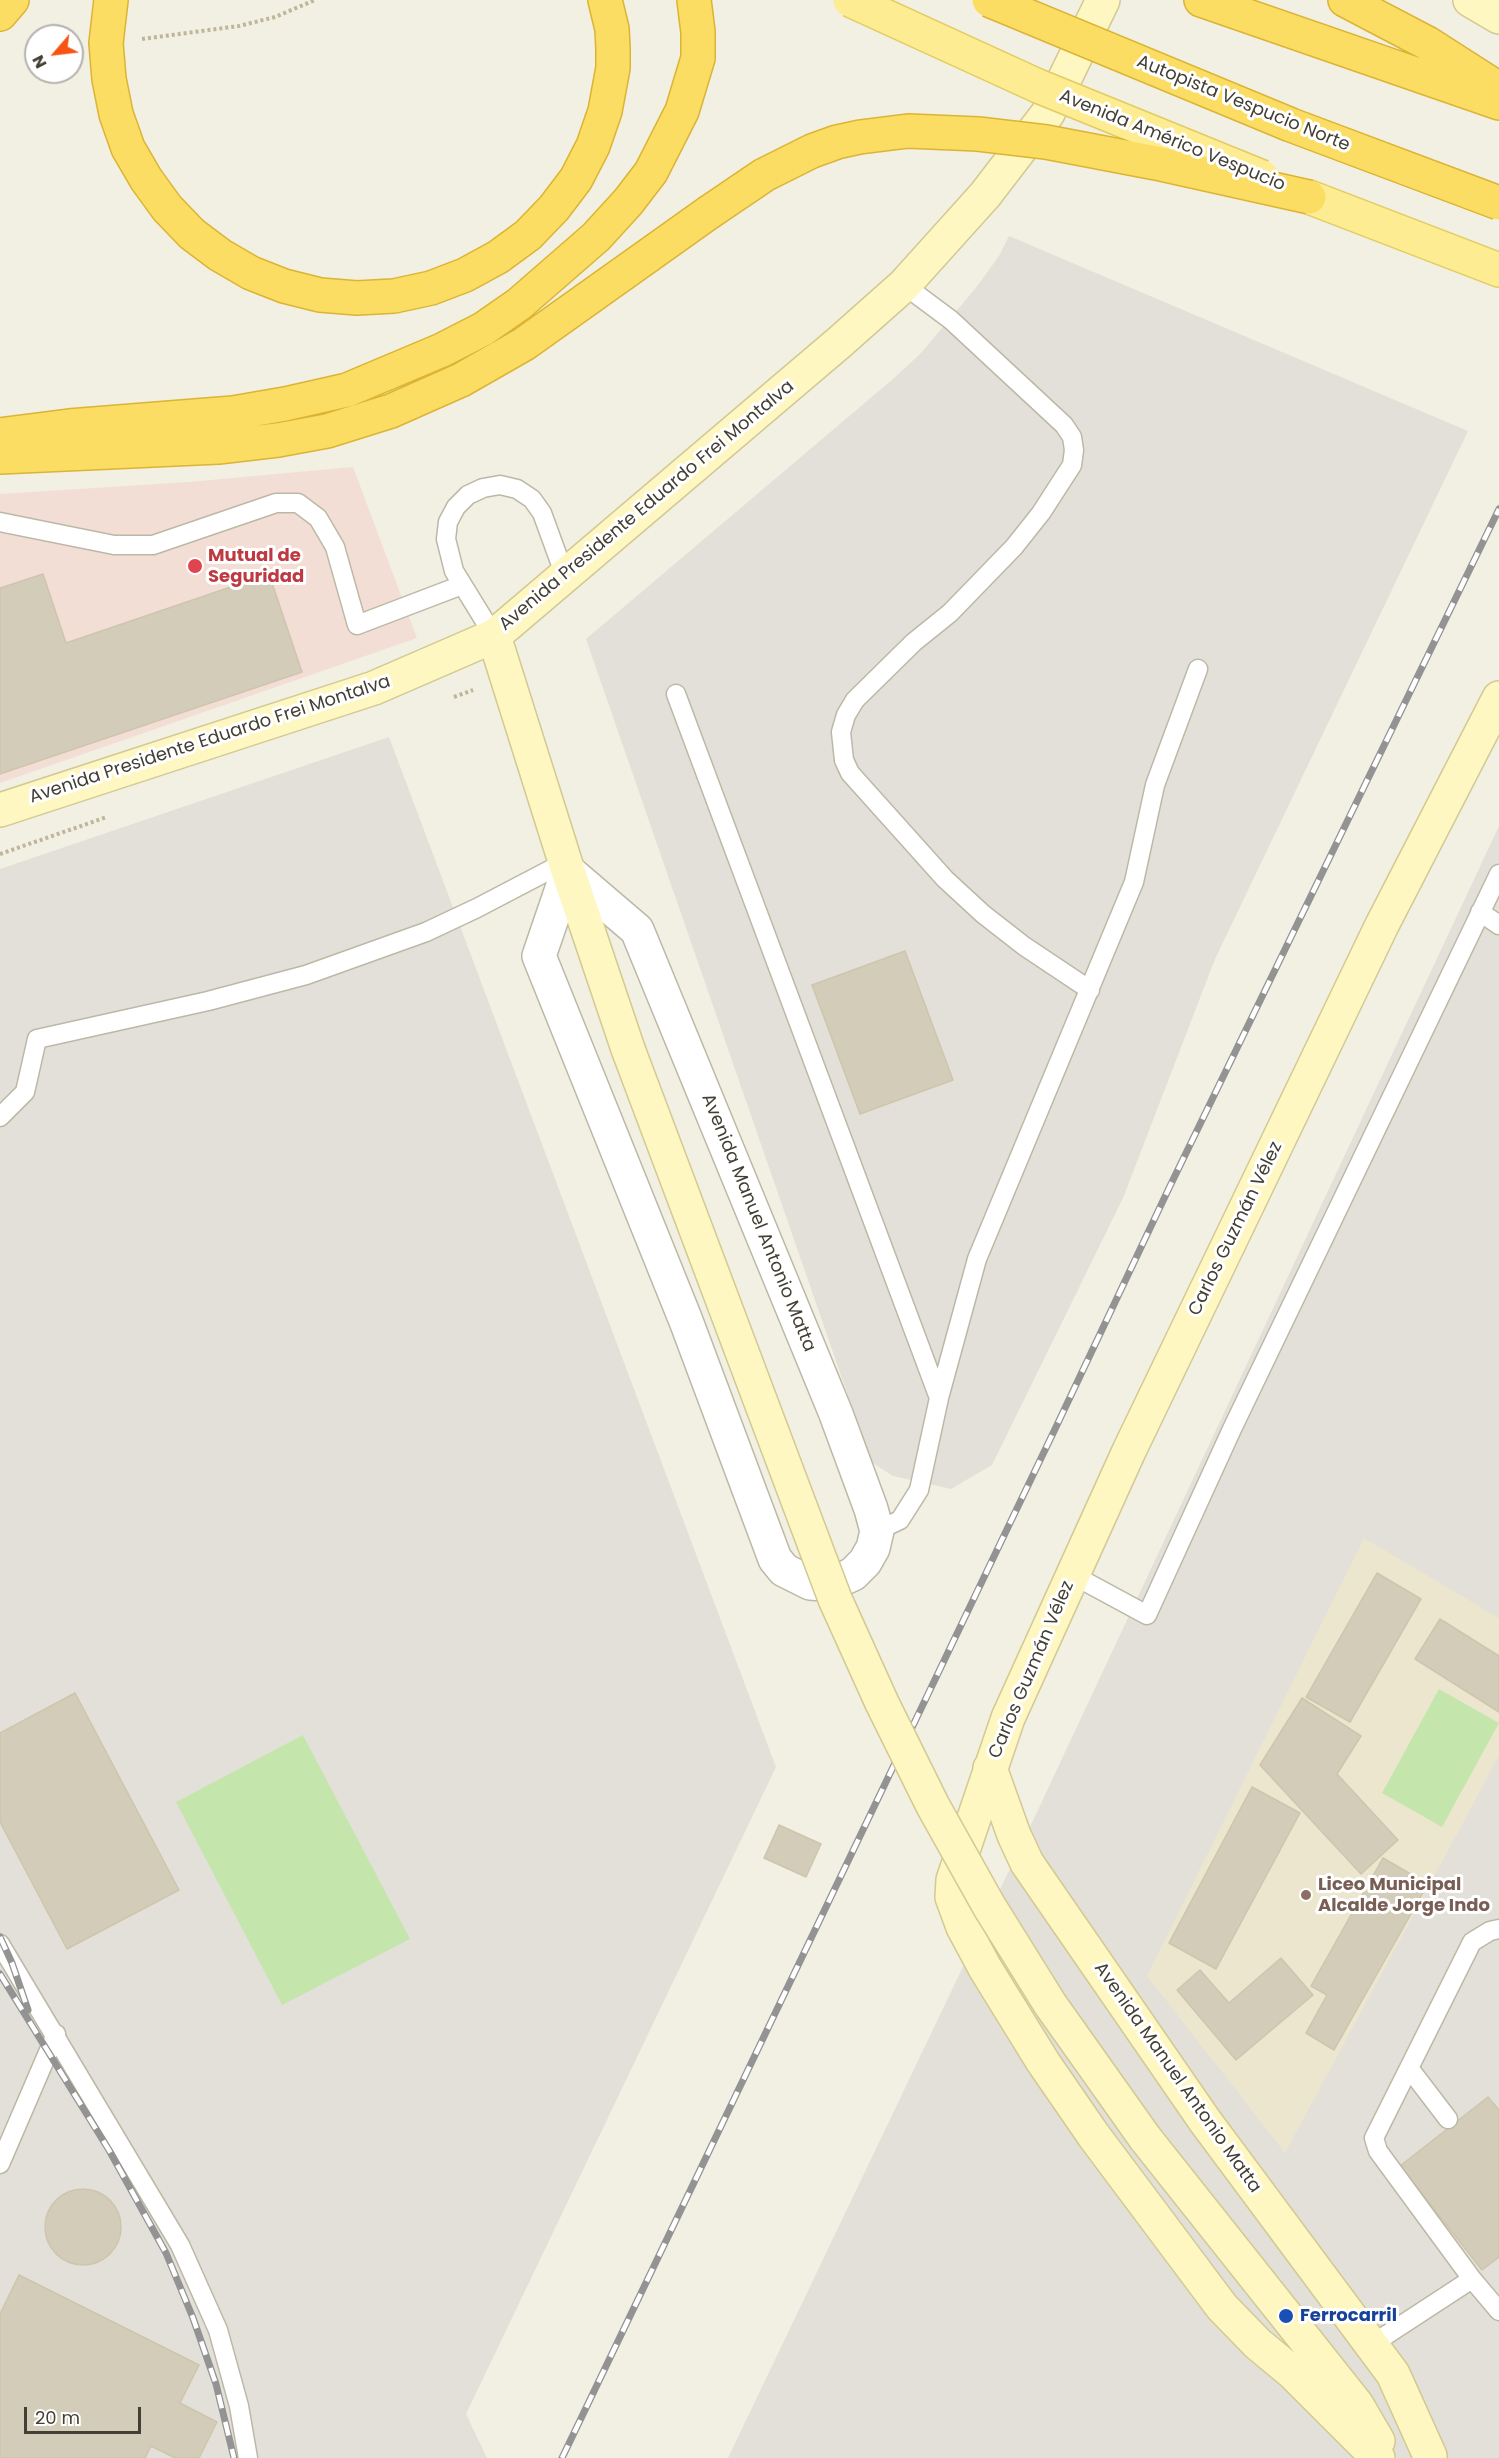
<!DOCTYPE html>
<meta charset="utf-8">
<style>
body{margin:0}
#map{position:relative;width:1499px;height:2458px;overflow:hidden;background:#f2efe3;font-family:Poppins,sans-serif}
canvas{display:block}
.north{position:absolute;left:24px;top:24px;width:60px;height:60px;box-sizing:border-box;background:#fff;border:2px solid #b4b2ae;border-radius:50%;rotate:242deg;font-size:16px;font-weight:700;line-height:24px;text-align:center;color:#433f34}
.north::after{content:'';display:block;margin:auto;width:21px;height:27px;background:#f75414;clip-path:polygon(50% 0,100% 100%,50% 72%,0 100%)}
.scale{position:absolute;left:24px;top:2407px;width:117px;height:27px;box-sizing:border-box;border:3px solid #433f34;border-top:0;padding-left:8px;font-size:18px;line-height:21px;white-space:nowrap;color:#433f34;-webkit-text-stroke:4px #fff;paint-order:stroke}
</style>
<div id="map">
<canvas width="1499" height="2458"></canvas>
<div class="north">N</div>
<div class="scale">20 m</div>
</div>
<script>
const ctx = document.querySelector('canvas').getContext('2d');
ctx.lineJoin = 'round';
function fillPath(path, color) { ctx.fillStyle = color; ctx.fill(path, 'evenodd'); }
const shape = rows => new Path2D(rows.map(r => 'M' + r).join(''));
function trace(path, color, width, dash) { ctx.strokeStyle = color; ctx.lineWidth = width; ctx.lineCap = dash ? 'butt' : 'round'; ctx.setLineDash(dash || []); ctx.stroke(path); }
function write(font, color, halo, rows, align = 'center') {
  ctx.font = font + ' Poppins,sans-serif'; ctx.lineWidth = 6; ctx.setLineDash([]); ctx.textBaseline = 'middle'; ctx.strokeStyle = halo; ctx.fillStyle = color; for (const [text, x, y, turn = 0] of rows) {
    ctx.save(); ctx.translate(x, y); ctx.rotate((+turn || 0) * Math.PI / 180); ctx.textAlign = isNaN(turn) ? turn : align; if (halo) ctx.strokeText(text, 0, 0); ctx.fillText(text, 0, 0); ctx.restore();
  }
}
const industrial = shape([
 [1009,236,1468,431,1215,959,1123,1198,992,1465,951,1489,893,1476,871,1462,586,639,893,379,920,354,975,289,999,256],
 [389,737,776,1767,466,2414,487,2458,0,2458,0,869],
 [1499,826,1499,2458,728,2458,1037,1812]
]);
const education = shape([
 [1364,1538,1499,1618,1499,1756,1285,2153,1147,1976]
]);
const medical = shape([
 [353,467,417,638,0,783,0,494,189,482]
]);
const green = shape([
 [1439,1689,1499,1723,1442,1827,1382,1793],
 [303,1735,410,1939,282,2005,176,1802]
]);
const building = shape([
 [43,574,66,643,269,574,302,672,0,774,0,588,43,574],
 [905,951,953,1080,860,1114,812,985,905,951],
 [1377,1573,1421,1599,1350,1722,1306,1697,1377,1573],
 [1440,1619,1499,1656,1499,1712,1415,1659,1440,1619],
 [75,1693,179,1890,67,1949,0,1822,0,1733,75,1693],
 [1302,1698,1361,1736,1337,1774,1398,1840,1361,1874,1260,1765,1302,1698],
 [1252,1787,1300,1813,1216,1969,1169,1943,1252,1787],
 [779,1825,821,1844,806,1877,764,1858,779,1825],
 [1383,1858,1428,1884,1334,2050,1306,2033,1327,1995,1311,1986,1383,1858],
 [1281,1958,1313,1995,1236,2060,1177,1990,1200,1970,1229,2003,1281,1958],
 [1488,2097,1499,2110,1499,2257,1482,2270,1400,2166,1488,2097],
 '45 2227a38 38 0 1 1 76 0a38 38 0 1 1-76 0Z',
 [19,2275,199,2365,180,2403,217,2422,199,2458,175,2458,151,2446,145,2458,0,2458,0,2314,19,2275]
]);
const path = shape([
 [142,39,239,26,275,17,315,0],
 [454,697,473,690],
 [0,854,107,817]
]);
const lane = shape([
 [904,285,951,320,1064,425,1072,437,1074,450,1072,465,1041,513,1014,547,950,613,914,642,855,700,846,715,841,732,844,760,850,773,945,879,983,914,1024,946,1090,990],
 [0,522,114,545,153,545,276,503,298,503,318,518,335,547,357,625,462,585],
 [494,636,454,571,446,539,448,522,456,507,468,495,483,488,500,485,517,489,532,499,542,513,565,576],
 [676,694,939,1398],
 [1480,912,1499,925],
 [0,1117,25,1092,37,1039,208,1001,306,975,426,932,477,908,565,862],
 [877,1531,900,1520,919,1490,939,1398,977,1259,1134,882,1155,785,1198,669],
 [1073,1575,1147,1615,1232,1429,1499,874],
 [1499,1929,1490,1931,1472,1942,1374,2138,1378,2151,1472,2279,1499,2311],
 [0,1944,180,2245,218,2330,239,2406,248,2458],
 [1409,2068,1448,2119],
 [0,2164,56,2034],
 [1371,2345,1472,2279]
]);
const street = shape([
 [568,871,637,930,836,1414,871,1509,877,1531,873,1548,865,1562,853,1574,838,1581,824,1584,810,1583,784,1570,775,1559,686,1321,539,956,568,871]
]);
const secondary = shape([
 [1470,0,1499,17],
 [494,636,568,871,628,1049],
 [0,810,374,688,494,636,841,341,904,285,985,195,1048,113,1103,0],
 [990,1768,1014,1835,1027,1863,1205,2121,1393,2374,1430,2456],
 [1145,2138,1357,2405,1378,2441],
 [1378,2458,1293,2373,1258,2344,1222,2307,1094,2136,1043,2062,985,1968,963,1927,952,1897,953,1880,1008,1718,1129,1451,1382,925,1499,698]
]);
const primary = shape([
 [1309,197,1499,270]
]);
const highway = shape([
 [111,0,106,43,109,79,116,114,128,148,146,179,167,208,192,234,220,255,251,273,284,286,320,295,357,298,394,296,431,288,465,275,498,257,528,235,554,208,576,179,593,146,605,111,613,68,613,49,612,29,605,0],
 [1201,0,1499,103],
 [1345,0,1427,43,1499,89],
 [0,14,12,0],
 [0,435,69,426,233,413,285,404,347,390,442,350,483,329,519,304,596,237,628,202,651,172,682,111,698,58,698,32,694,0],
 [0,457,218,447,278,440,327,431,391,411,461,380,524,344,708,213]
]);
const rail = shape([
 [0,1937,12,1963,28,2010],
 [0,1974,109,2150,166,2253,193,2318,216,2384,234,2458],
 [562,2458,1056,1427,1170,1186,1499,509]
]);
const secondaryBridge = shape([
 [628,1049,835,1599,882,1703,933,1806,989,1906,1050,2004,1145,2138]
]);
const primaryBridge = shape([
 [850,0,1038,86,1262,177]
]);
const highwayBridge = shape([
 [989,0,1291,125,1499,203],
 [708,213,764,175,812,151,837,142,860,137,908,131,978,134,1046,142,1156,163,1309,197]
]);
const markers = [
 [195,566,8,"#e0444e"],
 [1306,1895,6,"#8d6e63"],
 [1286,2316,8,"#1a4fb4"]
];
const streetNames = [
 ["Autopista Vespucio Norte",1243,104,22],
 ["Avenida Américo Vespucio",1172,141,22],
 ["Avenida Presidente Eduardo Frei Montalva",647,506,-40],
 ["Avenida Presidente Eduardo Frei Montalva",210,740,-18],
 ["Avenida Manuel Antonio Matta",758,1223,68],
 ["Carlos Guzmán Vélez",1236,1229,-64],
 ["Carlos Guzmán Vélez",1032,1670,-67],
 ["Avenida Manuel Antonio Matta",1177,2078,55]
];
const healthNames = [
 ["Mutual de",208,556],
 ["Seguridad",208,577]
];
const educationNames = [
 ["Liceo Municipal",1318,1885],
 ["Alcalde Jorge Indo",1318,1906]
];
const transitNames = [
 ["Ferrocarril",1300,2316]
];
fillPath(industrial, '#e3e0d9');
fillPath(education, '#ebe6cd');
fillPath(medical, '#f3ded6');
fillPath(green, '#c4e6ac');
fillPath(building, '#d3ccb9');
trace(building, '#cec5ac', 1.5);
trace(lane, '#bdb8a6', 21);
trace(street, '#bdb8a6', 36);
trace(secondary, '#d2c993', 36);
trace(primary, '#e2cc61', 36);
trace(highway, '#dbb434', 36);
trace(path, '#beb698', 4, [3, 3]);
trace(lane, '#fff', 18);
trace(street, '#fff', 33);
trace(secondary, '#fef7c1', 33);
trace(primary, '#fdec91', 33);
trace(highway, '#fcdd64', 33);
trace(rail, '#939393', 7);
trace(rail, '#fff', 4.5, [14]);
trace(secondaryBridge, '#d2c993', 36, []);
trace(primaryBridge, '#e2cc61', 36, []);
trace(highwayBridge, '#dbb434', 36, []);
trace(secondaryBridge, '#fef7c1', 33);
trace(primaryBridge, '#fdec91', 33);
trace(highwayBridge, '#fcdd64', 33);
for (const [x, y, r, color] of markers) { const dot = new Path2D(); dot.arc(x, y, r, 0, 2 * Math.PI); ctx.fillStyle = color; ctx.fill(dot); trace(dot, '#fff', 2); }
write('18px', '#433f34', '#fff', streetNames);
write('bold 18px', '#be3a42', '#fff', healthNames, 'left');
write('bold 18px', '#785e54', '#fff', educationNames, 'left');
write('bold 18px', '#164399', '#fff', transitNames, 'left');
</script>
